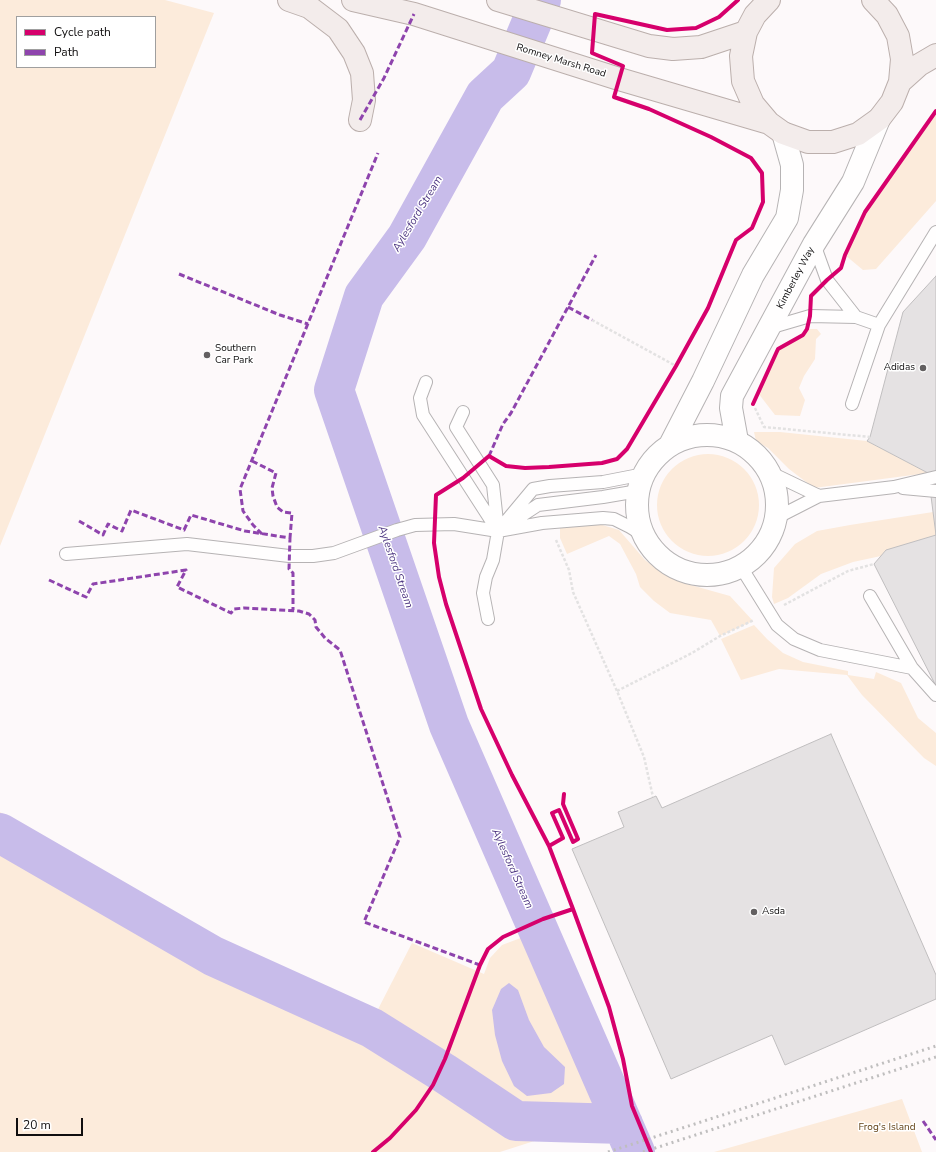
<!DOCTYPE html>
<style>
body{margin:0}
#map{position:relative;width:936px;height:1152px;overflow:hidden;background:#fdf9fa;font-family:"Nunito Sans",sans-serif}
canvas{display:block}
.legend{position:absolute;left:16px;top:16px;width:140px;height:52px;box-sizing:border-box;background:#fff;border:1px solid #9f9f9f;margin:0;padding:5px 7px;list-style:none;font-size:12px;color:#100e0f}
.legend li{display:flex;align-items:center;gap:8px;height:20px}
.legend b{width:20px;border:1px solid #9f9f9f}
.scale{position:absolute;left:16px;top:1118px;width:67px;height:18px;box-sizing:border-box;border:2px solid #100e0f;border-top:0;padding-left:5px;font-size:12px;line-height:14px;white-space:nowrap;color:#100e0f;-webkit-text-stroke:3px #fff;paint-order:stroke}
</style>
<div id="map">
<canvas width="936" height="1152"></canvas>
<ul class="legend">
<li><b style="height:5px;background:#d6006c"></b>Cycle path</li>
<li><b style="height:5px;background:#8e44ad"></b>Path</li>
</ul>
<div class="scale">20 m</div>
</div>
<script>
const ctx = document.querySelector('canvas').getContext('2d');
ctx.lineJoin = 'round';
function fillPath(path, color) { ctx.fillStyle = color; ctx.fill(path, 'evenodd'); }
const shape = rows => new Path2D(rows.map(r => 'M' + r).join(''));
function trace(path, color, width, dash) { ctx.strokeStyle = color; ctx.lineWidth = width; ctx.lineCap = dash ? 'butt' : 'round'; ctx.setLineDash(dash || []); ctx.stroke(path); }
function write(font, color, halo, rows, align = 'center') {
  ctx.font = font + ' "Nunito Sans",sans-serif'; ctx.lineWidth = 3; ctx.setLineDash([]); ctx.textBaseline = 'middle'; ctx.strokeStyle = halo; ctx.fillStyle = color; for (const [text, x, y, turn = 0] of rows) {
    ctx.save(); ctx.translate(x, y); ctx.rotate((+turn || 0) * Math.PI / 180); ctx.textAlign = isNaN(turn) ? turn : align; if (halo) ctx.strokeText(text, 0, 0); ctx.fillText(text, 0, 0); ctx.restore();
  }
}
const green = shape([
 [0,0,165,0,214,13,0,546],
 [17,17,155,17,155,67,17,67],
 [936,111,936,201,876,269,863,270,845,255,865,212],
 [807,329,817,329,821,334,816,339,815,359,804,376,799,388,805,400,800,416,775,415,758,393,778,349,803,335],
 [754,432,780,432,867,441,928,473,814,488,789,469,768,448,756,441],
 '657 505a51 51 0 1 1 102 0a51 51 0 1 1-102 0Z',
 [933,512,936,535,886,550,881,556,853,562,821,574,788,598,774,604,772,597,774,568,795,544,817,531,850,525],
 [599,524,619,530,645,560,662,573,680,582,730,596,753,621,720,636,711,620,670,613,654,601,640,587,636,574,620,544,609,536,567,554,560,538,560,527],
 [754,625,767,639,783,653,803,662,848,671,848,675,874,679,876,672,901,683,918,718,936,733,936,766,924,758,862,695,847,675,779,669,741,680,721,639],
 [0,812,193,937,325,993,373,1019,412,943,484,974,490,958,502,945,526,936,596,1100,578,1127,500,1152,0,1152],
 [902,1099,922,1152,714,1152]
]);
const water = shape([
 [509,983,518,990,529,1020,544,1047,565,1067,564,1084,551,1093,527,1096,514,1086,502,1061,495,1035,492,1010,501,989]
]);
const river = shape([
 [541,0,511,72,485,96,407,237,364,296,334,390,449,725,635,1152],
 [0,833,213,956,372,1028,444,1073,516,1121,623,1124]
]);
const building = shape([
 [936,276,936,686,874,564,886,550,936,535,928,473,867,441,870,437,903,312,936,276],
 [831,734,936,975,936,999,785,1065,772,1035,671,1079,572,849,624,827,618,812,656,796,662,808,831,734]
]);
const path = shape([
 [592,320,676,366],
 [755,408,764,427,870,437],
 [556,540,569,570,573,592,617,691,644,757,653,797],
 [784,605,848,571,874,564],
 [617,691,692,653,720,636,754,620]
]);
const lane = shape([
 [814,244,827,280,856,317],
 [769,328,810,316,856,317,879,325],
 [426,382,420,398,423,415,496,528],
 [852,404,879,325,936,232],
 [463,412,456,427,493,485,498,531,493,560,486,577,483,593,488,619],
 [769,472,819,496],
 [903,488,936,491],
 [776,518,819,496,894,487,936,477],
 [509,524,538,505,603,497,638,491],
 [498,531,533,489,550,486,603,482,644,474],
 [66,554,187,544,289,556,313,556,334,553,397,530,415,525,454,524,498,531,542,523,603,518,614,519,630,527,643,535],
 [741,567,777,625,794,639,820,650,912,668],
 [870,596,912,668,936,695]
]);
const street = shape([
 '637 505a70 70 0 1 1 140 0a70 70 0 1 1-140 0Z',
 [737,441,731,408,732,396,814,244,853,182,879,119],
 [670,445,703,381,753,275,787,218,792,190,792,165,783,133]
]);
const primary = shape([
 [289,0,309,7,338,29,354,53,362,73,364,100,360,120],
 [353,0,414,14,619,79,769,123],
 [498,0,649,46,673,49,701,47,746,32],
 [769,0,755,15,746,32,741,56,743,81,753,104,769,123,783,133,808,142,833,142,858,134,879,119,892,102,900,82,902,59,898,36,887,15,873,0],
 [900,82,919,65,936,55]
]);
const rail = shape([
 [608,1152,936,1046],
 [643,1152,936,1057]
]);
const quiet = shape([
 [360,120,384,78,414,14],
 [179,274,280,315,308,324],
 [568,307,592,320],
 [489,456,503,424,511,413,596,255],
 [252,461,276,473,272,488,273,496,277,507,283,512,292,513,290,538],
 [79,521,103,535,108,524,122,531,131,510,184,530,191,515,245,531,290,538,289,569,293,573,293,610],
 [262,534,253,525,243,511,240,489,378,153],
 [49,580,86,597,93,584,186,570,177,587,231,613,234,609,244,608,299,611,309,614,315,620,316,627,325,638,340,650,400,837,364,922,480,965],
 [923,1121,936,1140]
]);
const cycleway = shape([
 [753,404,778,349,803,335,807,329,810,316,811,296,827,280,841,268,845,255,865,212,936,111],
 [549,846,563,838,552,813,559,810,573,842,578,839,563,804,564,794],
 [373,1152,390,1138,416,1110,433,1085,445,1059,480,965,488,949,503,937,543,919,573,909],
 [651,1152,632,1106,623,1059,609,1007,573,909,549,846,512,775,481,709,446,604,439,577,434,543,436,495,463,478,489,456,506,466,525,468,549,467,602,463,617,459,627,449,676,366,708,308,736,240,752,228,763,202,762,173,751,158,711,137,649,109,614,97,623,66,592,53,595,14,667,30,696,28,719,17,738,0]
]);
const markers = [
 [207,355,4,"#636061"],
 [923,368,4,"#636061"],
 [754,912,4,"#636061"]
];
const streetNames = [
 ["Romney Marsh Road",561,61,17],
 ["Kimberley Way",796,278,-62]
];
const poiNames = [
 ["Southern",215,349],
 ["Car Park",215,361],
 ["Adidas",915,368,"right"],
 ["Asda",762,912]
];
const parkNames = [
 ["Frog's Island",887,1128]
];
const waterNames = [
 ["Aylesford Stream",418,214,-59],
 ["Aylesford Stream",395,567,71],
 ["Aylesford Stream",512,869,66]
];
fillPath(green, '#fcebdb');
fillPath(water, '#c8bcea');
trace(river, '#c8bcea', 40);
fillPath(building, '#e5e2e3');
trace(building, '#c0bebf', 1);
trace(lane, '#b6b3b4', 14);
trace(street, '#b6b3b4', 24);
trace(primary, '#bbafac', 24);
trace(path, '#e3e2e2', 2.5, [3, 2]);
trace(lane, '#fffefe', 12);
trace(street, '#fffefe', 22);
trace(primary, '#f3eceb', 22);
trace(rail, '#bfbebe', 3, [2, 4]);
trace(quiet, '#8e44ad', 3, [6, 3]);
trace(cycleway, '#d6006c', 4);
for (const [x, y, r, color] of markers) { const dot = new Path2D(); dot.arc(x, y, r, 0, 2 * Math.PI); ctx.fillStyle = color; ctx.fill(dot); trace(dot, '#fff', 1.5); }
write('10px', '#100e0f', '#fff', streetNames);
write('10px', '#100e0f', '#fff', poiNames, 'left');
write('10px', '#634216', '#fff', parkNames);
write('italic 11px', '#4c3480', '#fff', waterNames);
</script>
